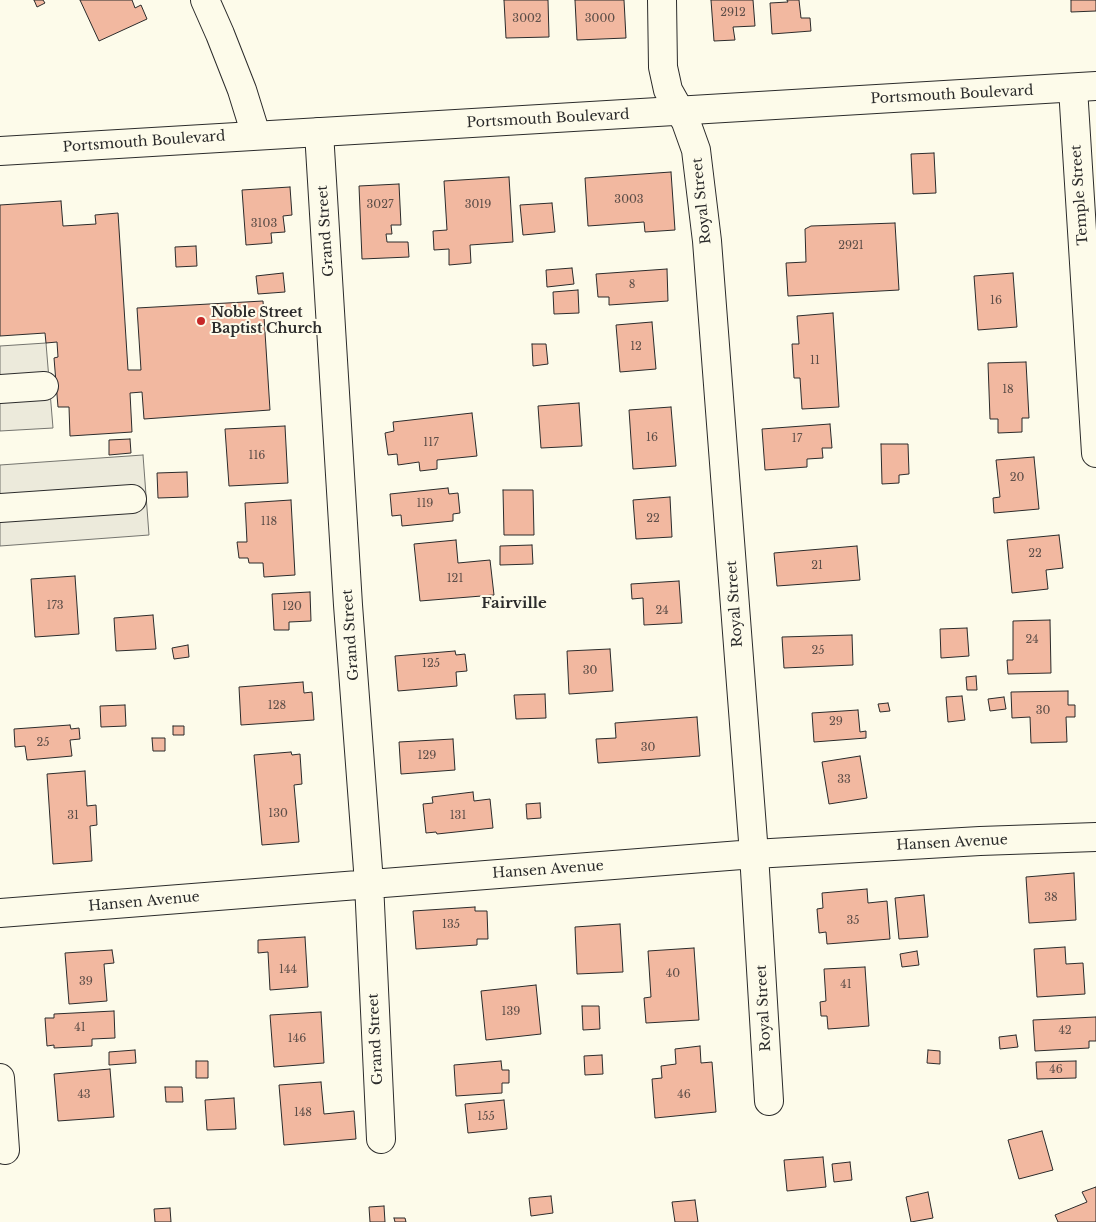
<!DOCTYPE html>
<style>
body{margin:0}
canvas{display:block;background:#fdfbea}
</style>
<canvas width="1096" height="1222"></canvas>
<script>
const ctx = document.querySelector('canvas').getContext('2d');
ctx.lineJoin = 'round';
function fillPath(path, color) { ctx.fillStyle = color; ctx.fill(path, 'evenodd'); }
const shape = rows => new Path2D(rows.map(r => 'M' + r).join(''));
function trace(path, color, width, dash) { ctx.strokeStyle = color; ctx.lineWidth = width; ctx.lineCap = dash ? 'butt' : 'round'; ctx.setLineDash(dash || []); ctx.stroke(path); }
function write(font, color, halo, rows, align = 'center') {
  ctx.font = font + ' "Libre Baskerville",serif'; ctx.lineWidth = 4; ctx.setLineDash([]); ctx.textBaseline = 'middle'; ctx.strokeStyle = halo; ctx.fillStyle = color; for (const [text, x, y, turn = 0] of rows) {
    ctx.save(); ctx.translate(x, y); ctx.rotate((+turn || 0) * Math.PI / 180); ctx.textAlign = isNaN(turn) ? turn : align; if (halo) ctx.strokeText(text, 0, 0); ctx.fillText(text, 0, 0); ctx.restore();
  }
}
const parking = shape([
 [46,343,53,428,0,431,0,346,46,343],
 [143,455,149,535,0,546,0,465,143,455]
]);
const building = shape([
 [34,0,43,0,45,3,37,7,34,0],
 [80,0,132,0,135,8,141,5,147,19,99,41,80,0],
 [504,0,548,0,549,37,506,38,504,0],
 [575,0,624,0,626,38,577,40,575,0],
 [711,0,753,0,755,26,733,27,735,40,714,41,711,0],
 [787,0,799,0,801,18,810,18,811,31,772,34,770,3,788,2,787,0],
 [1071,0,1096,0,1096,11,1071,12,1071,0],
 [934,153,936,193,913,194,911,154,934,153],
 [671,172,675,230,645,232,644,222,588,226,585,178,671,172],
 [509,177,513,242,470,245,471,263,449,265,449,249,434,250,433,231,447,230,444,181,509,177],
 [399,184,401,225,391,225,392,234,386,234,387,242,408,242,409,257,362,259,359,186,399,184],
 [290,187,292,215,283,216,285,232,271,233,272,243,246,245,242,190,290,187],
 [61,201,63,226,96,224,95,215,118,213,128,370,141,370,137,308,263,301,270,410,144,419,142,392,130,393,132,432,70,436,69,407,58,407,54,358,58,357,57,342,46,343,45,333,0,336,0,205,61,201],
 [552,203,555,232,523,235,520,205,552,203],
 [895,223,899,290,788,296,786,263,806,262,805,229,811,226,895,223],
 [196,246,197,266,176,267,175,247,196,246],
 [572,268,574,284,547,287,546,270,572,268],
 [667,269,668,301,609,305,609,297,598,297,596,274,667,269],
 [283,273,285,292,258,294,256,276,283,273],
 [1013,273,1017,327,978,330,974,276,1013,273],
 [578,290,579,313,554,314,553,292,578,290],
 [833,313,839,407,802,409,800,378,794,378,792,344,799,344,797,316,833,313],
 [652,322,656,369,620,372,616,325,652,322],
 [532,344,546,344,548,364,533,366,532,344],
 [1026,362,1029,418,1022,418,1022,432,998,433,998,419,990,419,988,363,1026,362],
 [579,403,582,446,541,448,538,406,579,403],
 [671,407,676,466,633,469,629,410,671,407],
 [472,413,477,456,437,460,437,469,420,471,419,462,398,465,397,454,388,455,385,433,394,431,393,422,472,413],
 [830,424,832,448,822,448,823,458,807,459,807,467,765,470,762,429,830,424],
 [285,426,288,483,229,486,225,429,285,426],
 [130,439,131,453,109,455,109,440,130,439],
 [881,444,908,444,909,474,899,475,899,483,882,484,881,444],
 [1034,457,1039,509,994,513,993,498,1000,497,996,460,1034,457],
 [187,472,188,497,158,498,157,473,187,472],
 [448,488,449,494,458,493,460,513,453,514,453,521,402,526,401,515,392,516,390,494,448,488],
 [503,490,533,490,534,535,504,535,503,490],
 [670,497,672,537,636,539,633,500,670,497],
 [291,500,295,575,264,577,263,563,249,563,248,558,239,558,237,542,247,542,245,503,291,500],
 [1059,535,1063,568,1046,570,1048,589,1012,593,1007,540,1059,535],
 [456,540,458,563,490,560,494,595,420,601,414,544,456,540],
 [532,545,533,564,500,565,500,546,532,545],
 [857,546,860,580,777,586,774,553,857,546],
 [75,576,79,634,35,637,31,579,75,576],
 [679,581,682,623,644,625,643,598,632,599,631,584,679,581],
 [310,592,311,621,289,622,289,630,274,630,272,594,310,592],
 [153,615,156,649,116,651,114,618,153,615],
 [1050,620,1051,673,1008,674,1007,660,1013,660,1013,621,1050,620],
 [967,628,969,656,941,658,940,629,967,628],
 [852,635,853,665,784,668,782,637,852,635],
 [188,645,189,657,174,659,172,648,188,645],
 [610,649,613,691,569,694,567,651,610,649],
 [455,651,456,655,465,654,467,671,456,672,457,686,398,691,395,656,455,651],
 [976,676,977,690,967,690,966,677,976,676],
 [303,682,304,693,312,692,314,720,241,725,239,687,303,682],
 [1068,691,1068,705,1075,705,1075,717,1066,717,1067,742,1031,743,1030,717,1012,718,1011,692,1068,691],
 [545,694,546,718,516,719,514,695,545,694],
 [962,696,965,720,948,722,946,697,962,696],
 [1004,697,1006,709,990,711,988,699,1004,697],
 [888,703,890,711,880,712,878,704,888,703],
 [125,705,126,726,101,727,100,706,125,705],
 [858,710,860,732,866,731,866,738,814,742,812,713,858,710],
 [697,717,700,756,598,763,596,739,616,738,615,723,697,717],
 [70,725,71,729,79,728,80,739,70,740,72,756,27,760,25,746,15,747,14,729,70,725],
 [173,726,184,726,184,735,173,735,173,726],
 [152,738,165,738,165,751,153,751,152,738],
 [453,739,455,770,401,774,399,742,453,739],
 [291,752,292,755,300,754,302,784,294,785,299,842,262,845,254,755,291,752],
 [860,756,867,798,829,804,822,762,860,756],
 [85,771,87,806,96,805,97,825,90,826,92,861,53,864,47,774,85,771],
 [473,792,474,801,490,799,493,828,437,834,436,832,426,833,423,804,433,803,432,797,473,792],
 [540,803,541,818,527,819,526,804,540,803],
 [1074,873,1076,920,1029,923,1026,877,1074,873],
 [867,889,868,903,887,901,890,939,827,944,826,932,819,933,817,909,823,908,822,893,867,889],
 [924,895,928,937,899,939,895,898,924,895],
 [475,907,475,911,487,911,488,939,477,939,477,945,416,949,413,911,475,907],
 [620,924,623,972,577,974,575,927,620,924],
 [305,937,308,987,270,990,268,952,258,953,258,940,305,937],
 [1065,947,1066,964,1083,963,1085,994,1037,997,1034,949,1065,947],
 [694,948,699,1020,646,1023,644,998,651,997,648,951,694,948],
 [112,950,114,963,104,964,107,1001,69,1004,65,953,112,950],
 [917,951,919,965,902,967,900,954,917,951],
 [865,967,869,1026,828,1029,827,1016,821,1016,820,1002,826,1001,824,969,865,967],
 [536,985,541,1034,486,1040,481,991,536,985],
 [582,1006,599,1006,600,1029,583,1030,582,1006],
 [114,1011,115,1038,92,1039,92,1046,54,1048,54,1045,47,1046,45,1018,54,1018,54,1014,114,1011],
 [321,1012,324,1063,274,1067,270,1015,321,1012],
 [1096,1017,1096,1041,1089,1041,1089,1048,1035,1051,1033,1020,1096,1017],
 [1016,1035,1018,1047,1000,1049,999,1037,1016,1035],
 [700,1046,701,1063,712,1062,716,1112,655,1118,652,1079,662,1078,661,1066,676,1064,675,1049,700,1046],
 [135,1050,136,1063,109,1065,109,1052,135,1050],
 [928,1050,940,1051,940,1064,927,1063,928,1050],
 [602,1055,603,1074,585,1075,584,1056,602,1055],
 [196,1061,208,1061,208,1078,196,1078,196,1061],
 [501,1061,502,1070,509,1070,509,1083,502,1083,502,1093,456,1096,454,1065,501,1061],
 [1076,1061,1076,1078,1037,1079,1036,1062,1076,1061],
 [110,1069,114,1117,58,1121,54,1074,110,1069],
 [321,1082,324,1114,354,1111,356,1139,284,1145,279,1085,321,1082],
 [165,1087,182,1087,183,1102,166,1102,165,1087],
 [234,1098,236,1129,207,1130,205,1100,234,1098],
 [504,1100,507,1129,468,1133,465,1104,504,1100],
 [1042,1131,1053,1170,1019,1179,1008,1140,1042,1131],
 [823,1157,826,1187,787,1191,784,1160,823,1157],
 [850,1162,852,1180,834,1182,832,1164,850,1162],
 [1096,1187,1096,1222,1058,1222,1055,1215,1087,1202,1082,1192,1096,1187],
 [928,1192,933,1218,911,1222,906,1197,928,1192],
 [551,1196,553,1213,531,1216,529,1198,551,1196],
 [695,1200,698,1222,675,1222,672,1202,695,1200],
 [384,1206,385,1222,370,1222,369,1207,384,1206],
 [170,1208,171,1222,155,1222,154,1209,170,1208],
 [394,1218,405,1218,406,1222,395,1222,394,1218]
]);
const minor = shape([
 [205,0,220,34,242,90,256,135],
 [662,0,663,67,668,90,686,122,696,150,707,241,754,854,769,1101],
 [1073,88,1096,453],
 [319,132,348,605,369,883,381,1139],
 [0,389,44,386],
 [0,508,132,499],
 [0,913,754,854,980,841,1096,837],
 [0,1078,5,1150]
]);
const major = shape([
 [0,151,1096,86]
]);
const markers = [
 [201,321,5,"#c62828"]
];
const numberNames = [
 ["2912",733,13],
 ["3002",527,19],
 ["3000",600,19],
 ["3003",629,200],
 ["3027",380,205],
 ["3019",478,205],
 ["3103",264,224],
 ["2921",851,246],
 ["8",632,285],
 ["16",996,301],
 ["12",636,347],
 ["11",815,361],
 ["18",1008,390],
 ["16",652,438],
 ["17",797,439],
 ["117",431,443],
 ["116",257,456],
 ["20",1017,478],
 ["119",425,504],
 ["22",653,519],
 ["118",269,522],
 ["22",1035,554],
 ["21",817,566],
 ["121",455,579],
 ["173",55,606],
 ["120",292,607],
 ["24",662,611],
 ["24",1032,640],
 ["25",818,651],
 ["125",431,664],
 ["30",590,671],
 ["128",277,706],
 ["30",1043,711],
 ["29",836,722],
 ["25",43,743],
 ["30",648,748],
 ["129",427,756],
 ["33",844,780],
 ["130",278,814],
 ["31",73,816],
 ["131",458,816],
 ["38",1051,898],
 ["35",853,921],
 ["135",451,925],
 ["144",288,970],
 ["40",673,974],
 ["39",86,982],
 ["41",846,985],
 ["139",511,1012],
 ["41",80,1028],
 ["42",1065,1031],
 ["146",297,1039],
 ["46",1056,1070],
 ["43",84,1095],
 ["46",684,1095],
 ["148",303,1113],
 ["155",486,1117]
];
const streetNames = [
 ["Portsmouth Boulevard",952,95,-3],
 ["Portsmouth Boulevard",548,119,-3],
 ["Portsmouth Boulevard",144,142,-4],
 ["Temple Street",1080,195,-94],
 ["Royal Street",702,201,-96],
 ["Grand Street",326,231,-94],
 ["Royal Street",735,604,-94],
 ["Grand Street",351,635,-94],
 ["Hansen Avenue",952,843,-3],
 ["Hansen Avenue",548,870,-4],
 ["Hansen Avenue",144,902,-5],
 ["Royal Street",764,1008,-93],
 ["Grand Street",376,1039,-93]
];
const poiNames = [
 ["Noble Street",211,313],
 ["Baptist Church",211,329]
];
const neighbourhoodNames = [
 ["Fairville",514,604]
];
fillPath(parking, '#eceadb');
trace(parking, '#74746e', 1);
fillPath(building, '#f2b8a0');
trace(building, '#2b2b2b', 1);
trace(minor, '#2b2b2b', 30);
trace(major, '#2b2b2b', 30);
trace(minor, '#fdfbea', 28);
trace(major, '#fdfbea', 28);
for (const [x, y, r, color] of markers) { const dot = new Path2D(); dot.arc(x, y, r, 0, 2 * Math.PI); ctx.fillStyle = color; ctx.fill(dot); trace(dot, '#fdfbea', 2); }
write('11px', '#5d4e48', null, numberNames);
write('14px', '#2b2b2b', '#fdfbea', streetNames);
write('bold 14px', '#2b2b2b', '#fdfbea', poiNames, 'left');
write('bold 15px', '#2b2b2b', '#fdfbea', neighbourhoodNames);
</script>
